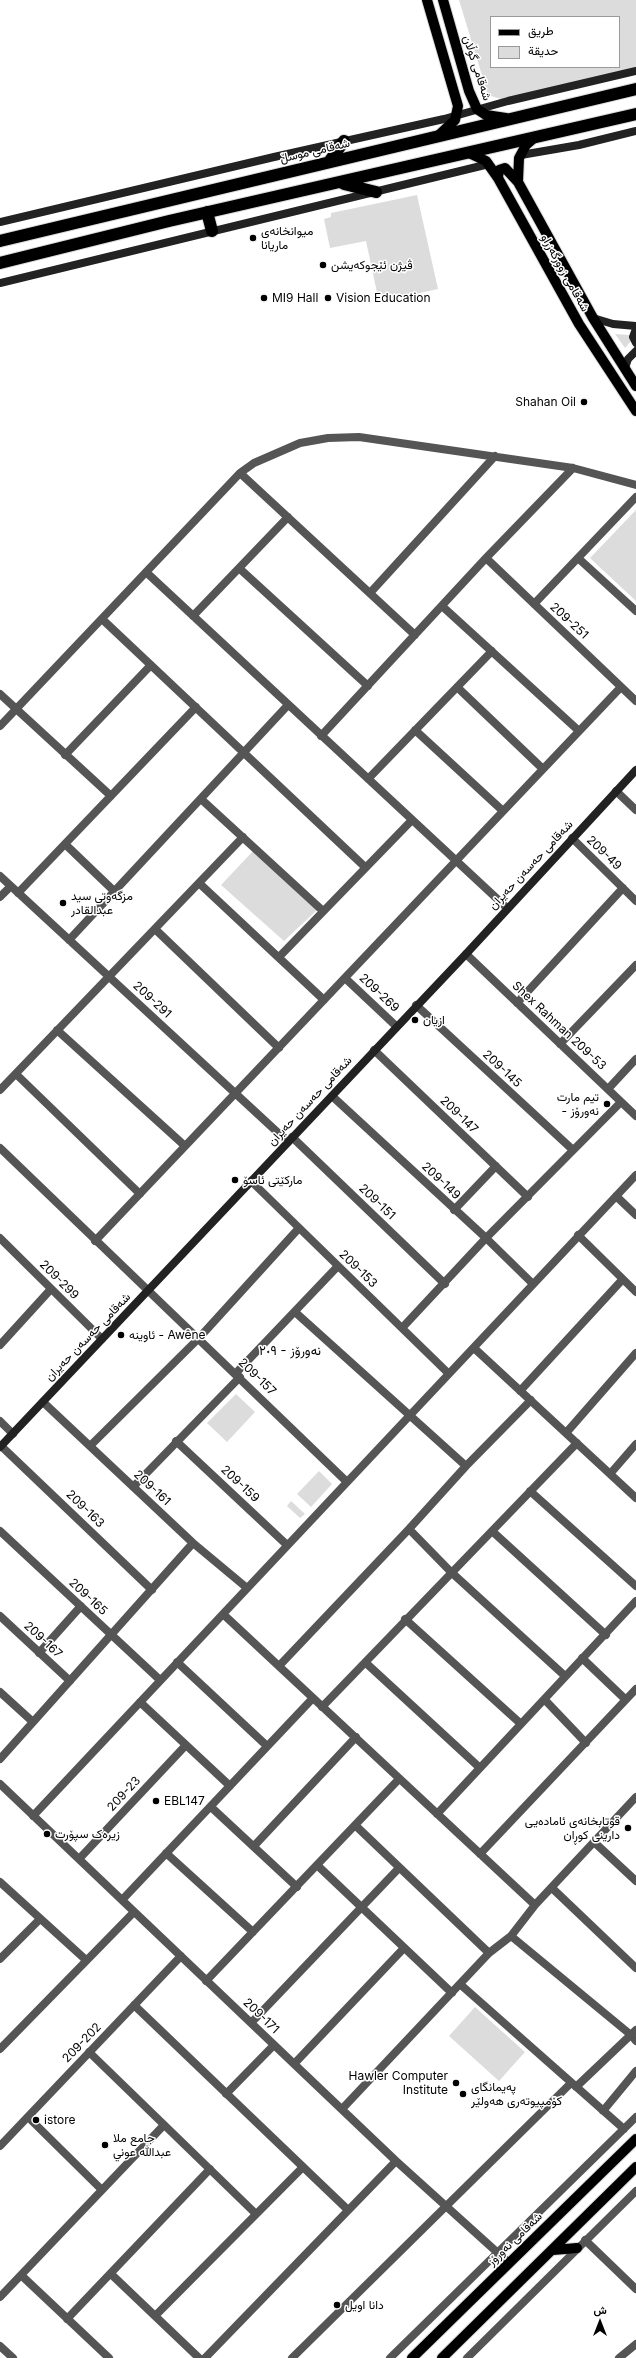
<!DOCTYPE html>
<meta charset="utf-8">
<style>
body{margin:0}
#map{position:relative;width:636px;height:2358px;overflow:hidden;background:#fff;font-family:Inter,Vazirmatn,sans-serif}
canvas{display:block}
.legend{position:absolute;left:490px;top:16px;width:130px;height:52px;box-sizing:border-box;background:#fff;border:1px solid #999;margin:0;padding:5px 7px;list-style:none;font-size:12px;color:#000}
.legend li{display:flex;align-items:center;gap:8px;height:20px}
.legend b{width:20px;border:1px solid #999}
.north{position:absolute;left:580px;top:2302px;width:40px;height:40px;-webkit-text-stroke:3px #fff;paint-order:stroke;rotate:0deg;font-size:11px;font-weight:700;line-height:16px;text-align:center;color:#000}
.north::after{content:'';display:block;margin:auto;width:14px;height:18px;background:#000;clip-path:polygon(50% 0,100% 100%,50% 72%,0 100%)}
</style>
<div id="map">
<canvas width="636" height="2358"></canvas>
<ul class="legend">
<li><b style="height:5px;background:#000"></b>طريق</li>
<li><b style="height:11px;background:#dcdcdc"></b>حديقة</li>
</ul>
<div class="north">ش</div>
</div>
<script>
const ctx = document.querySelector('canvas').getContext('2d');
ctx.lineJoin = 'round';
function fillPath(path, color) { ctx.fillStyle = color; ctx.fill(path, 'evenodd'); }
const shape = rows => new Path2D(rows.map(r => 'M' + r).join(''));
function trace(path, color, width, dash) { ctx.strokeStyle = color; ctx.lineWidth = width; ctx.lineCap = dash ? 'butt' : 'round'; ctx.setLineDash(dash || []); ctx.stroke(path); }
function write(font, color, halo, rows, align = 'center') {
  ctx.font = font + ' Inter,Vazirmatn,sans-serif'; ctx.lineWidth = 3; ctx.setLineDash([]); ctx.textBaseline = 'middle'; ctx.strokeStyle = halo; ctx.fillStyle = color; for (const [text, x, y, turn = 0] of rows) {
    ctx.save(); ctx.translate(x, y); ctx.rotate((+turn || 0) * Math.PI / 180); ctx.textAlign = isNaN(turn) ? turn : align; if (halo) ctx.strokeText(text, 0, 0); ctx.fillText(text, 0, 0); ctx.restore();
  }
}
const green = shape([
 [459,0,636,0,636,73,508,101,491,96,488,95],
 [491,17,619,17,619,67,491,67],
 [417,195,438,289,379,302,366,241,330,248,324,219,331,217,331,213],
 [615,334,629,335,631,341,625,348],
 [636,510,636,601,590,558],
 [254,850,317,910,284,941,221,885],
 [236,1394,255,1412,227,1442,207,1423],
 [319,1471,332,1484,311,1507,297,1494],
 [291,1501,305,1514,300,1518,287,1506],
 [475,2007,525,2052,499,2081,449,2036]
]);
const street = shape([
 [240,473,415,635],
 [486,558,636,701],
 [578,558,636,611],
 [240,569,368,686],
 [146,572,507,908],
 [370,593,495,456],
 [534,604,636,497],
 [442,606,579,731],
 [193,616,288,517],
 [102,619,365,867],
 [457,687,543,769],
 [0,694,111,796],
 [0,726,240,473,254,463,300,443,328,438,359,437,573,468,636,485],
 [415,730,503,811],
 [321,736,486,558,573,468],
 [65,755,151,665],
 [368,779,492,651],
 [616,791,636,810],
 [201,799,323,911],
 [572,838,636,901],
 [65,844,114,891],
 [0,876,288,1142],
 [199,883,324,1000],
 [18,893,196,707],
 [0,897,11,886],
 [155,929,279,1048],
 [69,940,288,705],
 [466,954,636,1116],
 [279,957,412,820],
 [345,978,396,1026],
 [517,1003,623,888],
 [416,1005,573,1150],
 [57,1030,185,1146],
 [560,1044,636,965],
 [374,1050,528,1197],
 [16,1074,140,1194],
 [608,1089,636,1059],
 [0,1090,243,837],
 [332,1096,486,1238,533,1284],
 [292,1137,445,1284],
 [0,1148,347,1482],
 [251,1181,448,1373],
 [616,1196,636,1215],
 [454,1210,496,1166],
 [578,1235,636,1292],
 [0,1238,102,1339],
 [95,1241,621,687],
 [295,1312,466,1466],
 [402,1328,486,1238,621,1102],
 [0,1345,51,1289],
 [474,1348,636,1498],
 [236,1373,338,1266],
 [520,1391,622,1280],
 [43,1402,193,1543,247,1588],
 [0,1421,13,1434],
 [566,1433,636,1353],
 [176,1441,287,1545],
 [1,1446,152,1590],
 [90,1446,199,1338,299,1228],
 [610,1474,636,1444],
 [133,1487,240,1377],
 [530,1491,636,1586],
 [409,1529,451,1572,565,1676],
 [0,1531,160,1680],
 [492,1531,606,1635],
 [223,1614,535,1905],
 [0,1616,70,1681],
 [405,1619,521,1724],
 [39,1653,81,1606],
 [582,1658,625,1699],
 [177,1662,267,1746],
 [366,1663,480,1768],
 [279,1666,409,1529,466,1466,531,1400],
 [0,1692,33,1722],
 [545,1700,586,1743],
 [140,1702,230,1786],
 [322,1707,577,1443],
 [0,1759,193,1543],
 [0,1784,396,2161,509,2263],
 [211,1807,297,1887],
 [437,1814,636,1601],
 [33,1816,636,1175],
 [355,1825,489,1953],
 [594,1842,636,1881],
 [254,1846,356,1737],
 [166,1853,253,1932],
 [480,1854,636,1689],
 [79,1859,186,1745],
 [317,1865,452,1993],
 [0,1882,86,1960],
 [552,1888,636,1968],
 [122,1900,313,1698],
 [511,1936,631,2035,636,2041],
 [0,1959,40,1919],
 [206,1981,399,1779],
 [461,1985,624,2129],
 [134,2005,348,2210],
 [251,2023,399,1868],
 [0,2049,134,1912],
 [89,2052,256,2214],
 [294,2064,404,1948],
 [576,2087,636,2030],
 [226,2094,274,2045],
 [342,2109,489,1953,511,1936,535,1905,636,1797],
 [603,2111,636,2071],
 [28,2117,102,2190],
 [0,2146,181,1956],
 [585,2240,636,2289],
 [111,2274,199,2358],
 [21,2275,109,2358],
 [0,2297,164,2125],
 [155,2316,303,2167],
 [67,2319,210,2169],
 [0,2346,13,2358],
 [205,2358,396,2161],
 [292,2358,571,2083],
 [390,2358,636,2117],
 [467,2358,636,2191],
 [619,2358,636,2344]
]);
const secondary = shape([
 [521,155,579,145,636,131],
 [0,222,274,157,444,119,508,101,636,71],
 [0,283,489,164],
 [593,318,613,324,636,326],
 [636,329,633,337,636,343],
 [625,368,628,359,636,351],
 [0,1447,466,954,636,770]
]);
const primary = shape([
 [427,0,458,106,455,120,438,136],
 [443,0,469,91,477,109,486,115,506,118],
 [534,138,526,145,519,158,518,182,593,318,636,386],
 [469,153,486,161,498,178,579,324,636,411],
 [498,178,499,170,505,168,518,182],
 [553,2250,577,2248],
 [412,2358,636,2139],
 [442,2358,636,2167]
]);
const highway = shape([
 [329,162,344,141],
 [344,184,376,192],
 [207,212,212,231],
 [0,241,636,89],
 [0,263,169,221,636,114]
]);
const markers = [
 [253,238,4,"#000"],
 [323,265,4,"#000"],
 [264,298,4,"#000"],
 [328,298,4,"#000"],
 [584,402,4,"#000"],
 [63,903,4,"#000"],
 [415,1020,4,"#000"],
 [607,1104,4,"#000"],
 [235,1180,4,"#000"],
 [121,1335,4,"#000"],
 [156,1801,4,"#000"],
 [628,1828,4,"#000"],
 [47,1834,4,"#000"],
 [456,2083,4,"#000"],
 [463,2094,4,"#000"],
 [36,2120,4,"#000"],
 [105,2145,4,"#000"],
 [337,2305,4,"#000"]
];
const streetNames = [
 ["شەقامی گوڵان",477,68,72],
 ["شەقامی موسڵ",315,151,-13],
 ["شەقامی زوورگەزراو",565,273,61],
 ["209-251",569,621,43],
 ["209-49",604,853,44],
 ["شەقامی حەسەن حەیران",531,865,-47],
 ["209-269",379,993,43],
 ["209-291",152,1000,43],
 ["Shex Rahman 209-53",559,1026,43],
 ["209-145",502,1069,43],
 ["شەقامی حەسەن حەیران",310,1101,-47],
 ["209-147",459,1115,44],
 ["209-149",441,1181,43],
 ["209-151",377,1202,44],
 ["209-153",358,1269,44],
 ["209-299",59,1280,45],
 ["شەقامی حەسەن حەیران",88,1337,-46],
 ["209-157",257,1377,44],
 ["209-159",240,1484,43],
 ["209-161",152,1488,43],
 ["209-163",85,1509,44],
 ["209-165",88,1597,43],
 ["209-167",43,1640,43],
 ["209-23",124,1794,-47],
 ["209-171",261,2016,44],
 ["209-202",82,2043,-46],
 ["شەقامی نەورۆز",515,2239,-44]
];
const poiNames = [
 ["میوانخانەی",261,231],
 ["ماریانا",261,245],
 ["ڤیژن ئێجوکەیشن",331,265],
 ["MI9 Hall",272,298],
 ["Vision Education",336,298],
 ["Shahan Oil",576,402,"right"],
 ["مزگەوتی سید",71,896],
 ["عبدالقادر",71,910],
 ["ازيان",423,1020],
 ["تیم مارت",599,1097,"right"],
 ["- نەورۆز",599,1111,"right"],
 ["مارکێتی ئاسۆ",243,1180],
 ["ئاوینە - Awêne",129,1335],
 ["EBL147",164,1801],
 ["قوتابخانەی ئامادەیی",620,1821,"right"],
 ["دارینی کوڕان",620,1835,"right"],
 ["زیرەک سپۆرت",55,1834],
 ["Hawler Computer",448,2076,"right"],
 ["Institute",448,2090,"right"],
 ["پەیمانگای",471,2087],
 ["کۆمپیوتەری هەولێر",471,2101],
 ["istore",44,2120],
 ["جامع ملا",113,2138],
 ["عبدالله عوني",113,2152],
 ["دانا اويل",345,2305]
];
const neighbourhoodNames = [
 ["نەورۆز - ٢٠٩",290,1351]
];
fillPath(green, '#dcdcdc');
trace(primary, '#dbdbdb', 12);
trace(highway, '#dbdbdb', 14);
trace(street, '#555', 8);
trace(secondary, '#222', 8);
trace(primary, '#000', 10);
trace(highway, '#000', 12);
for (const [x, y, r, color] of markers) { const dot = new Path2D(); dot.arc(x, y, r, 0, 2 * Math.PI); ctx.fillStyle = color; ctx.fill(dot); trace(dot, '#fff', 1.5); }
write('12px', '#000', '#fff', streetNames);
write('12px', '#000', '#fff', poiNames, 'left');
write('13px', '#000', '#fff', neighbourhoodNames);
</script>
